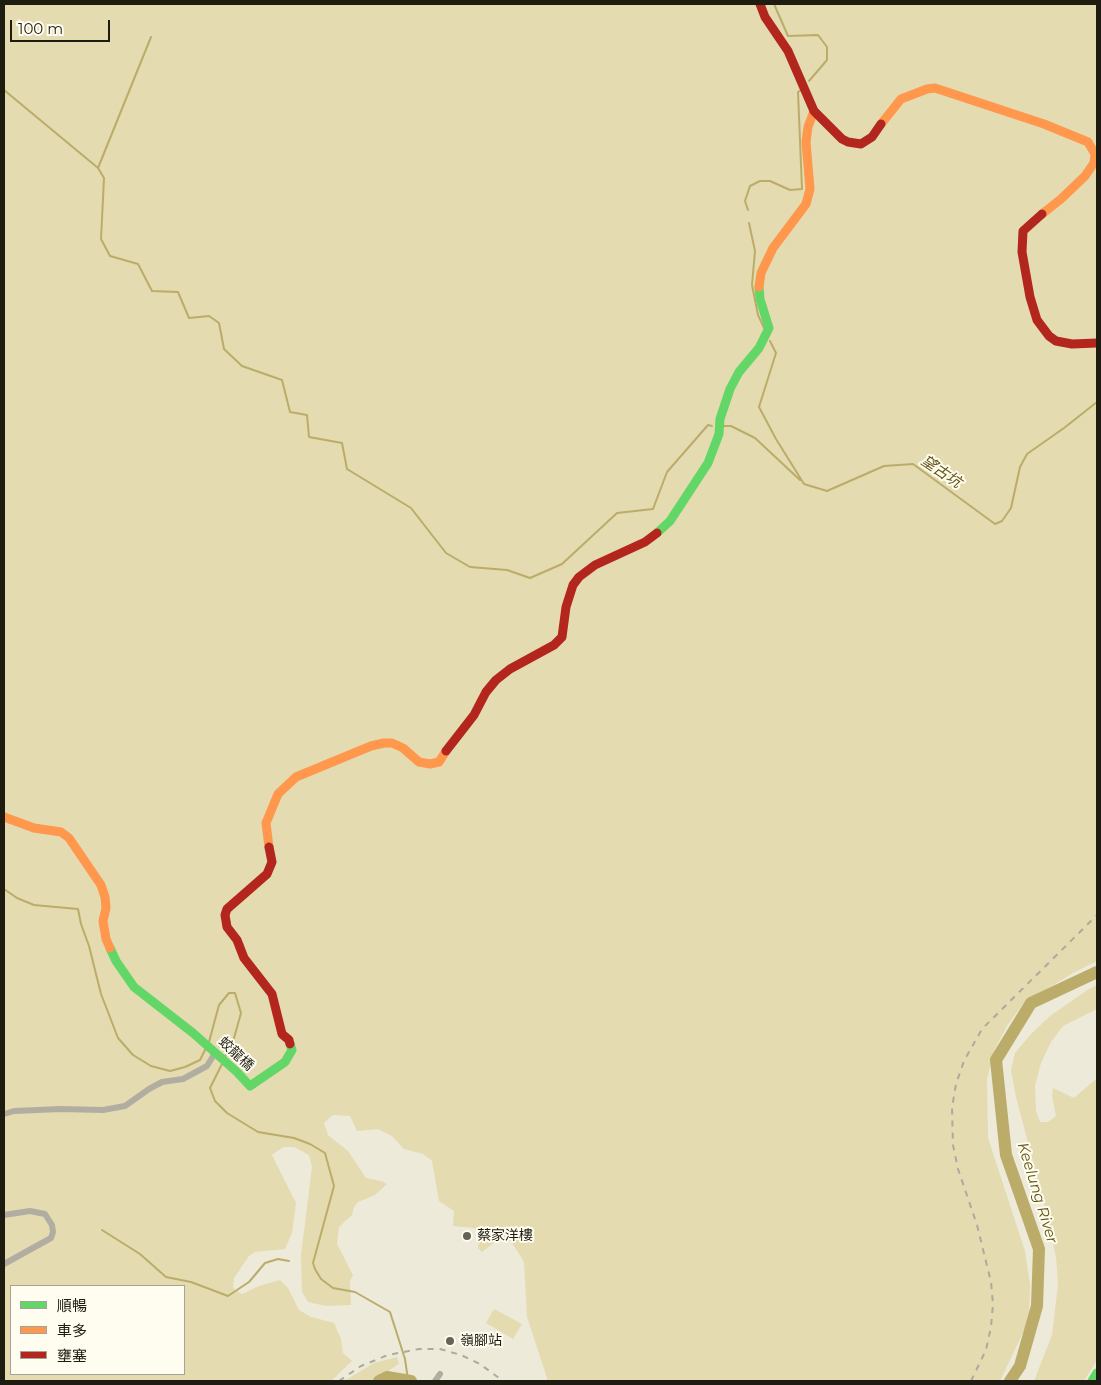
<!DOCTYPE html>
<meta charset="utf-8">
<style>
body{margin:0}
#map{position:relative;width:1101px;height:1385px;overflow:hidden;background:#edeada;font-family:Montserrat,"Noto Sans TC",sans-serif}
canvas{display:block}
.frame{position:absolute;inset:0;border:5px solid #1e1c11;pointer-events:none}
.legend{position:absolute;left:10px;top:1285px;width:175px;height:90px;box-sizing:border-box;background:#fffcf0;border:1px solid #a5a297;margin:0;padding:6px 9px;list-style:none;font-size:15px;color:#1e1c11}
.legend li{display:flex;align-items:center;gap:10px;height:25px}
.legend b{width:25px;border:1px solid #a5a297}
.scale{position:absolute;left:10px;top:20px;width:100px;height:22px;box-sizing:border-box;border:2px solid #1e1c11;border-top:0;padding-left:6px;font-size:15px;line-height:18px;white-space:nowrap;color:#1e1c11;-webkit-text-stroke:4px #fffcf0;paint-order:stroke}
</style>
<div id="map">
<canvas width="1101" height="1385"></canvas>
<div class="frame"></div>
<ul class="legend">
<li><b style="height:6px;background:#63d668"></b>順暢</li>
<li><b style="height:6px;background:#ff974d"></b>車多</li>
<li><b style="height:6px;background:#b3261e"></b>壅塞</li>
</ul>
<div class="scale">100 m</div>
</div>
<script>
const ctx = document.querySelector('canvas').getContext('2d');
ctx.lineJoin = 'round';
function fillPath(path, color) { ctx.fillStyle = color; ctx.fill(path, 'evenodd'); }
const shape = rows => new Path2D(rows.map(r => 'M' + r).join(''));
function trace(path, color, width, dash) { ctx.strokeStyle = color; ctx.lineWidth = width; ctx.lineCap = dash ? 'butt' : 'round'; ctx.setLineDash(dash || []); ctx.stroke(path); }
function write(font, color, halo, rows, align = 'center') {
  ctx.font = font + ' Montserrat,"Noto Sans TC",sans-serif'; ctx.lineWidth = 4; ctx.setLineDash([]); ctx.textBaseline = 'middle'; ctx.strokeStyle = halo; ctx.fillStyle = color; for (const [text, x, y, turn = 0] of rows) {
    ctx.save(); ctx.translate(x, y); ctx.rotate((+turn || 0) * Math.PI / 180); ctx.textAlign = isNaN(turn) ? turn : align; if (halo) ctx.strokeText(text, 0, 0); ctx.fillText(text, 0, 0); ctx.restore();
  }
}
const green = shape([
 [4,4,1097,4,1097,961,1073,973,1023,1004,1007,1026,995,1049,987,1079,988,1138,1025,1251,1030,1284,1029,1320,1000,1381,548,1381,527,1317,524,1262,511,1241,503,1239,494,1243,482,1252,478,1248,480,1233,474,1228,453,1226,454,1211,439,1201,432,1161,423,1154,404,1149,392,1136,378,1129,357,1131,350,1116,333,1115,324,1123,328,1135,348,1151,366,1178,381,1181,387,1184,375,1195,358,1202,354,1207,352,1215,339,1227,337,1244,353,1275,350,1281,351,1305,326,1306,308,1302,302,1292,301,1255,312,1167,309,1155,294,1147,283,1147,272,1155,296,1203,292,1233,285,1249,255,1252,249,1256,234,1278,233,1288,242,1294,259,1286,280,1280,288,1288,299,1310,311,1317,334,1323,341,1339,343,1353,352,1361,331,1381,4,1381],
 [11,1286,184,1286,184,1374,11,1374],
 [1097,985,1097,1009,1063,1026,1051,1042,1041,1063,1035,1086,1036,1111,1040,1122,1048,1122,1056,1116,1052,1096,1053,1088,1074,1098,1097,1078,1097,1360,1084,1381,1034,1381,1052,1335,1058,1284,1056,1257,1046,1211,1016,1097,1011,1070,1015,1053,1030,1035,1050,1016,1089,989],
 [494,1309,522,1324,513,1339,486,1323],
 [397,1357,399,1364,372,1381,344,1381,374,1363]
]);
const stream = shape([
 [774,4,788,36,818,35,827,47,827,60,809,81],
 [4,90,98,168,104,178,101,239,110,256,138,264,152,291,178,292,189,318,209,316,219,323,224,349,242,366,282,380,290,412,307,415,309,437,342,443,347,469,411,508,446,553,470,567,507,570,530,578,562,564,617,513,653,509,667,472,708,425,712,426],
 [98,168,151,37],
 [748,210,745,201,750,186,760,181,770,181,790,190,802,189,798,92,801,90],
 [749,223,755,251,752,285,758,315,765,330],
 [770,341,776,353,759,407,776,439,804,484,827,491,884,466,913,464,995,524,1002,521,1011,508,1020,467,1027,454,1064,428,1097,402],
 [724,426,731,426,755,438,800,480],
 [4,889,17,898,34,905,78,909,81,924,89,946,101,994,118,1038,133,1055,151,1066,170,1071,185,1067,200,1060,206,1048],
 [209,1042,219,1005,229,993,235,993,241,1013,234,1038,225,1057],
 [222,1064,210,1088,215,1101,227,1113,258,1132,294,1138,310,1144,325,1153,334,1186,313,1263,315,1269,321,1279,333,1288,355,1292,390,1312,405,1359,408,1380],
 [102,1230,140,1254,166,1277,191,1282,228,1296,249,1282,265,1263,278,1259,289,1261]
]);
const river = shape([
 [379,1381,387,1377,411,1381],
 [1010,1381,1020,1366,1037,1306,1039,1249,1006,1155,996,1060,1031,1003,1097,972]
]);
const street = shape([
 [4,1114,14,1111,61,1109,103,1110,125,1106,149,1089,162,1082,183,1079,207,1066,215,1053],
 [4,1215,30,1211,45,1214,52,1225,53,1232,51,1238,4,1264],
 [435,1381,440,1374]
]);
const fast = shape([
 [657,533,670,521,708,463,719,434,720,419,730,389,739,372,759,348,769,328,760,299,759,287],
 [110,948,116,961,134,987,193,1033,237,1072,250,1086,285,1062,292,1050,290,1044],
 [1092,1381,1097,1373]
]);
const slow = shape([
 [881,124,901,99,927,89,935,88,1044,124,1088,142,1095,154,1094,163,1085,176,1061,199,1042,214],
 [759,287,761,273,773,248,806,204,810,189,806,142,808,127,814,111],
 [4,817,34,828,61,832,69,838,101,885,105,897,106,908,103,921,106,939,110,948],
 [269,847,266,823,278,794,296,777,371,746,384,743,392,743,403,748,419,762,430,764,439,762,446,751]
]);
const jam = shape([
 [760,4,765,17,788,51,814,111,842,139,848,142,861,144,872,137,881,124],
 [1042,214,1023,231,1022,252,1030,297,1037,320,1049,336,1056,341,1072,344,1097,343],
 [446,751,474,715,486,692,496,680,510,669,554,645,562,637,566,607,573,585,579,577,595,565,645,542,657,533],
 [269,847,272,862,267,874,227,909,225,915,227,927,237,940,244,958,272,994,282,1034,289,1040,290,1044]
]);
const rail = shape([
 [339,1381,361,1366,388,1355,419,1349,440,1349,461,1355,480,1364,503,1381],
 [971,1381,986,1350,991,1327,993,1304,991,1282,977,1225,958,1169,953,1145,952,1108,956,1084,964,1061,982,1029,1097,915]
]);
const markers = [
 [467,1236,5,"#666457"],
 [450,1341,5,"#666457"]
];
const streetNames = [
 ["蛟龍橋",236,1054,43]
];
const poiNames = [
 ["蔡家洋樓",477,1236],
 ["嶺腳站",460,1341]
];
const waterNames = [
 ["望古坑",941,472,34],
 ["Keelung River",1037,1193,73]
];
fillPath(green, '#e4dbb1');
trace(stream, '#bbac69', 2);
trace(river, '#bbac69', 12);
trace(street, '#b1aea1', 6);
trace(fast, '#63d668', 9);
trace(slow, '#ff974d', 9);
trace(jam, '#b3261e', 9);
trace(rail, '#adaa9e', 2, [6, 6]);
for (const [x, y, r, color] of markers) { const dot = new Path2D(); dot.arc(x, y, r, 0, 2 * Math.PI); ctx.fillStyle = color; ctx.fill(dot); trace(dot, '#fffcf0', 2); }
write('14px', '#1e1c11', '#fffcf0', streetNames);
write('14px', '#1e1c11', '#fffcf0', poiNames, 'left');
write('italic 15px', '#625511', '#fffcf0', waterNames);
</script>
